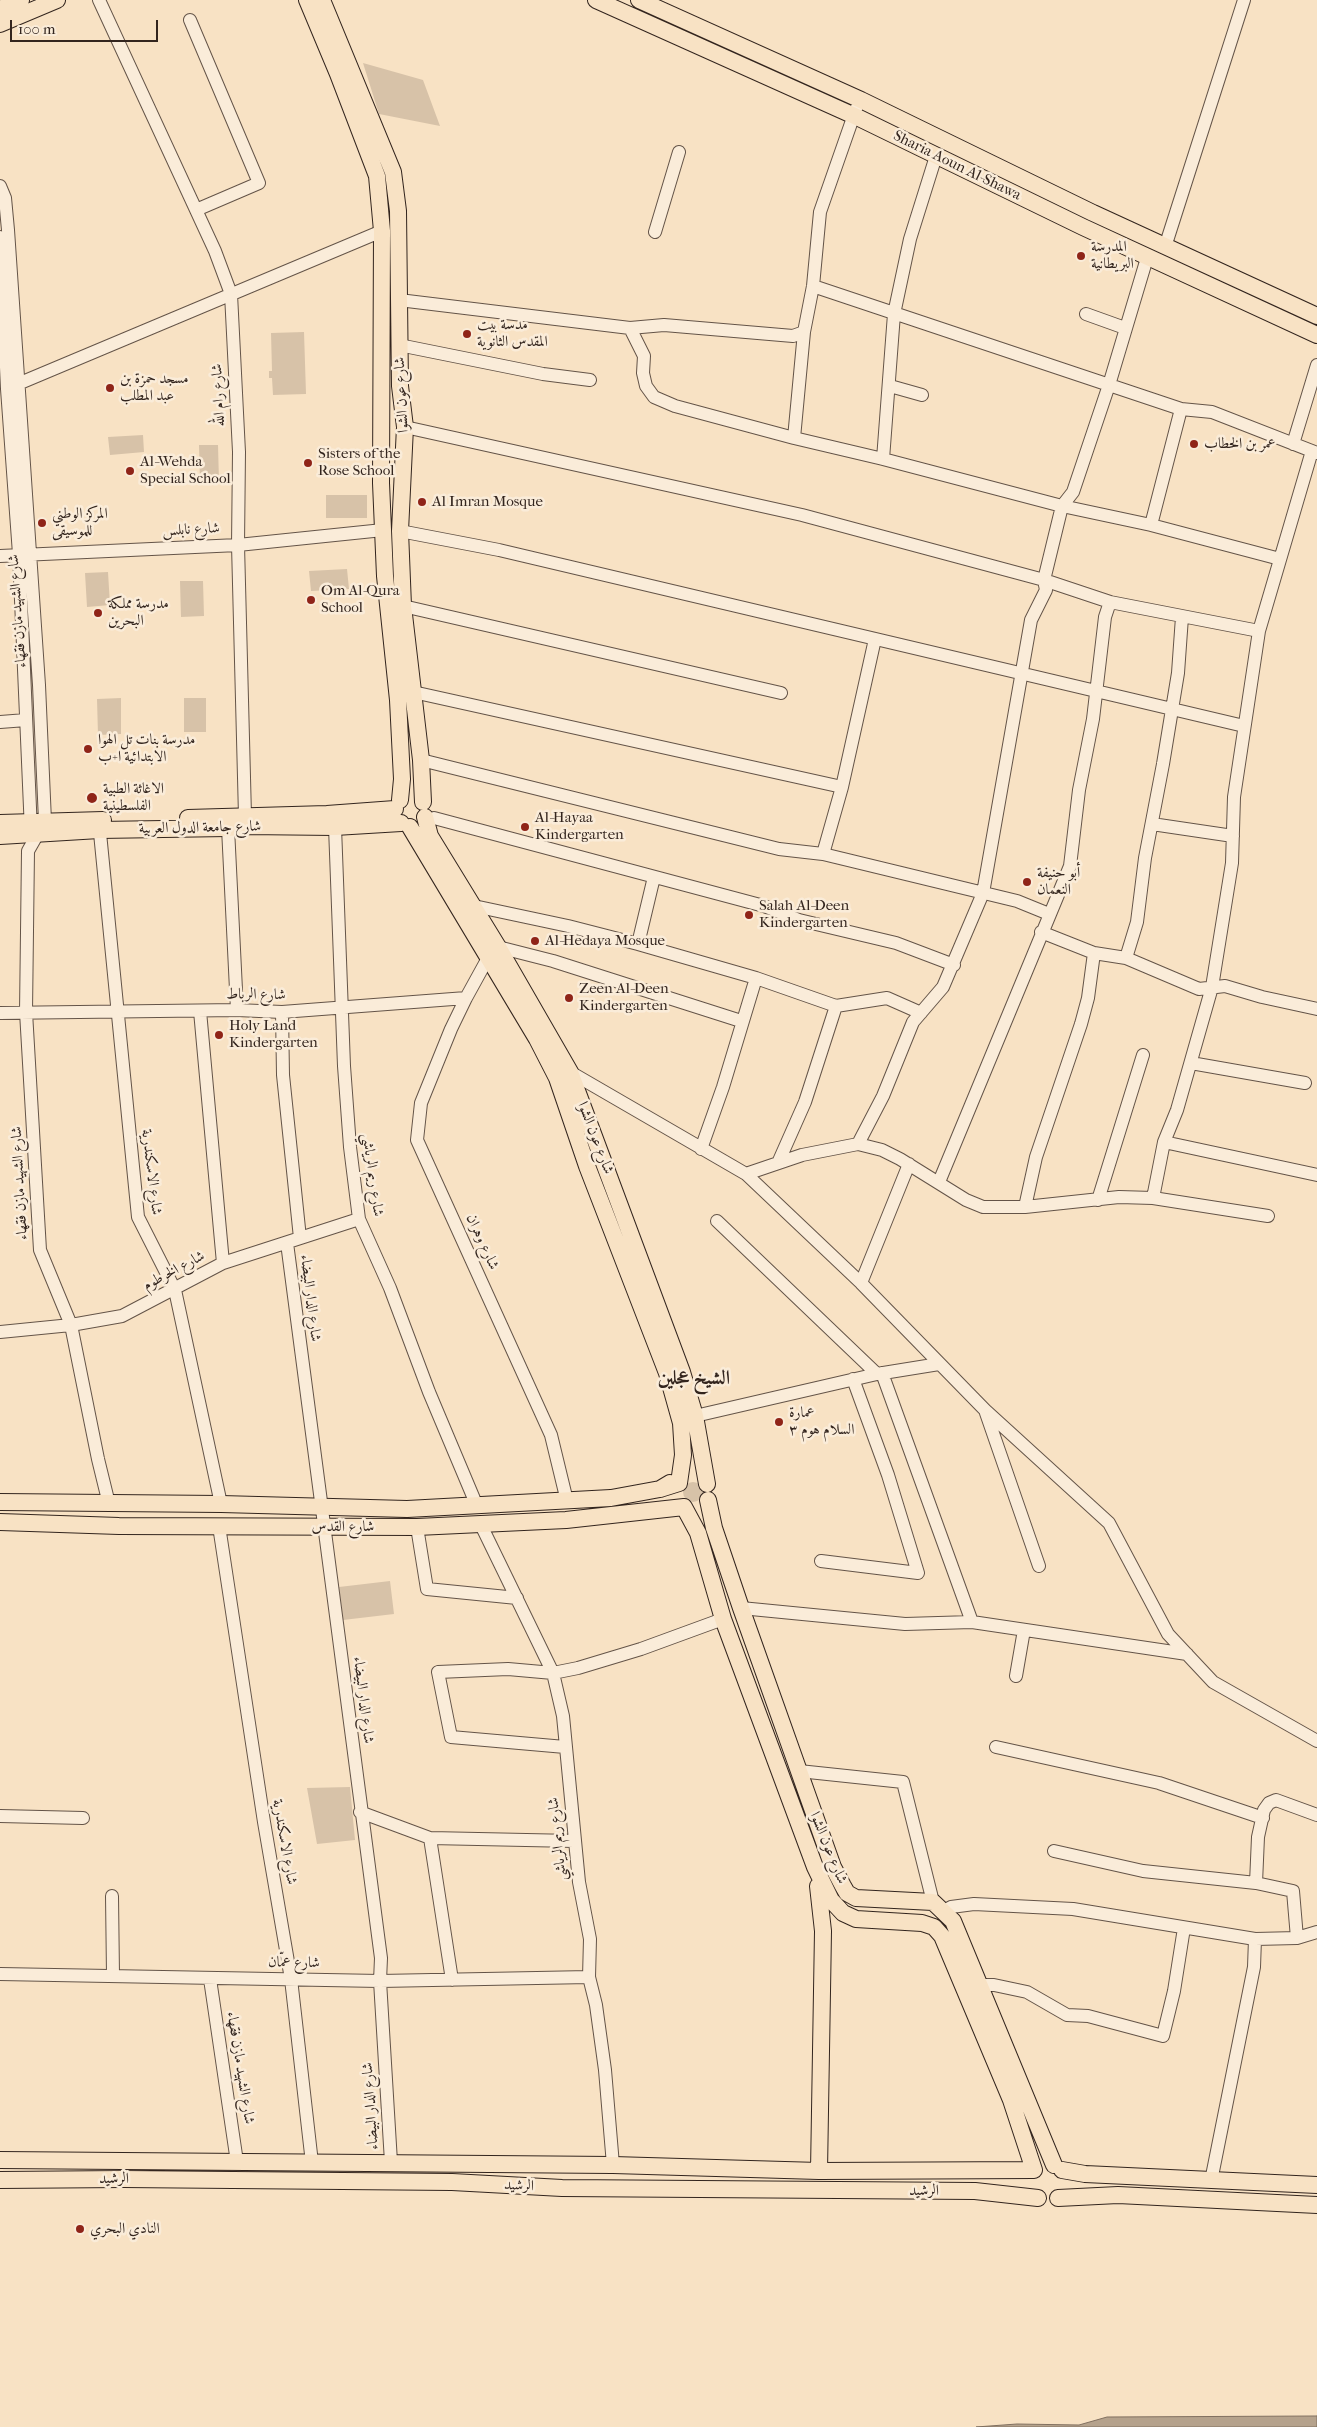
<!DOCTYPE html>
<meta charset="utf-8">
<style>
body{margin:0}
#map{position:relative;width:1317px;height:2427px;overflow:hidden;background:#f8e2c4;font-family:"IM FELL French Canon",serif}
canvas{display:block}
.scale{position:absolute;left:10px;top:20px;width:148px;height:22px;box-sizing:border-box;border:2px solid #33251e;border-top:0;padding-left:6px;font-size:15px;line-height:18px;white-space:nowrap;color:#33251e;-webkit-text-stroke:4px #faecd9;paint-order:stroke}
</style>
<div id="map">
<canvas width="1317" height="2427"></canvas>
<div class="scale">100 m</div>
</div>
<script>
const ctx = document.querySelector('canvas').getContext('2d');
ctx.lineJoin = 'round';
function fillPath(path, color) { ctx.fillStyle = color; ctx.fill(path, 'evenodd'); }
const shape = rows => new Path2D(rows.map(r => 'M' + r).join(''));
function trace(path, color, width, dash) { ctx.strokeStyle = color; ctx.lineWidth = width; ctx.lineCap = dash ? 'butt' : 'round'; ctx.setLineDash(dash || []); ctx.stroke(path); }
function write(font, color, halo, rows, align = 'center') {
  ctx.font = font + ' "IM FELL French Canon",Amiri,serif'; ctx.lineWidth = 5; ctx.setLineDash([]); ctx.textBaseline = 'middle'; ctx.strokeStyle = halo; ctx.fillStyle = color; for (const [text, x, y, turn = 0] of rows) {
    ctx.save(); ctx.translate(x, y); ctx.rotate((+turn || 0) * Math.PI / 180); ctx.textAlign = isNaN(turn) ? turn : align; if (halo) ctx.strokeText(text, 0, 0); ctx.fillText(text, 0, 0); ctx.restore();
  }
}
const green = shape([
 [363,63,423,80,440,126,379,114],
 [304,332,306,394,273,395,272,378,269,378,269,371,272,371,271,333],
 [143,435,144,452,110,455,108,437],
 [199,445,218,445,219,482,200,482],
 [326,495,367,495,367,518,326,518],
 [347,569,349,589,311,591,309,571],
 [108,572,110,605,87,607,85,573],
 [180,581,203,581,204,616,181,617],
 [121,698,121,734,98,735,97,699],
 [184,698,206,698,206,732,184,732],
 '683 1492a10 10 0 1 1 20 0a10 10 0 1 1-20 0Z',
 [390,1581,394,1614,343,1620,339,1587],
 [350,1787,355,1840,317,1844,307,1788]
]);
const water = shape([
 [1317,2416,1317,2427,976,2427,1017,2424,1079,2425,1107,2417,1317,2416]
]);
const minor = shape([
 [99,0,215,251,231,294,239,452,238,545,245,816],
 [190,20,259,183,196,210],
 [0,186,5,198,8,230,39,685,45,821,28,851,26,1012,40,1250,71,1325,98,1459,109,1504],
 [655,232,679,152],
 [0,237,7,389,19,554,31,831],
 [1165,247,1244,0],
 [813,286,1181,409,1212,412,1317,453],
 [399,300,630,328,664,325,793,336,804,332],
 [1086,314,1125,328],
 [630,328,644,356,643,373,646,386,654,397,675,406,794,438,883,459,1062,506,1151,525,1181,409],
 [399,345,543,374,590,380],
 [13,386,382,231],
 [890,386,922,395],
 [405,427,802,515,1044,580,1062,506,1073,492,1109,385,1147,258],
 [794,438,804,332,813,286,820,212,856,109],
 [1293,444,1317,365],
 [883,459,894,314,910,239,936,156],
 [1151,525,1280,559],
 [400,531,499,550,1244,726],
 [0,556,238,545,383,530],
 [403,606,781,693],
 [413,692,842,787],
 [0,722,26,720],
 [421,760,779,849,823,854,1017,901,1049,914],
 [434,818,764,906,799,920,896,943,954,965],
 [1152,824,1233,836],
 [335,827,344,1066,350,1147,359,1219,390,1288,429,1392,477,1506],
 [228,828,237,1010],
 [100,833,138,1217,175,1290,221,1504],
 [823,854,842,787,875,639],
 [474,906,568,926,638,944,756,978,836,1006,887,998,921,1013],
 [1041,932,1094,953,1126,958,1199,989,1225,986,1262,997,1317,1009],
 [638,944,654,877],
 [498,947,553,961,741,1021],
 [1126,958,1137,922,1145,858,1163,764,1178,673,1182,617],
 [466,998,451,1029,421,1103,417,1140,551,1435,567,1501],
 [200,1011,223,1263],
 [282,1012,283,1075,300,1238],
 [0,1013,237,1010,282,1012,466,998,488,958],
 [1191,1063,1305,1083],
 [570,1072,746,1174,861,1283,985,1410,1109,1523,1168,1634,1213,1682,1317,1741],
 [1164,1142,1317,1175],
 [858,1144,883,1096,913,1022,943,987,983,893,1031,620,1046,590,1044,580,1110,602,1259,631],
 [701,1149,723,1087,756,978],
 [778,1163,805,1102,836,1006],
 [746,1174,802,1155,858,1144,882,1150,900,1159,966,1200,983,1207,1025,1207,1119,1197,1153,1198,1268,1216],
 [939,1182,1070,866,1079,790,1093,719,1105,617,1110,602],
 [1153,1198,1164,1142,1177,1110,1212,987,1232,863,1234,797,1259,631,1312,451],
 [1098,1200,1143,1055],
 [1025,1207,1036,1157,1081,1024,1088,998,1094,953],
 [717,1221,877,1374],
 [287,1243,381,1958,380,1981,391,2162],
 [861,1283,909,1164],
 [0,1332,71,1325,122,1316,223,1263,359,1219],
 [882,1373,972,1622],
 [986,1413,1039,1566],
 [695,1416,877,1374,939,1364],
 [481,1525,553,1673,563,1716,579,1882,590,1939,589,1977,596,2005,605,2070,613,2165],
 [219,1526,264,1822,291,1979,312,2163],
 [417,1527,427,1589,517,1598],
 [821,1561,918,1573,888,1475,853,1379],
 [741,1608,905,1624,972,1622,1187,1654],
 [1016,1676,1024,1630],
 [565,1747,451,1737,438,1672,508,1669,553,1673,578,1668,641,1649,723,1619],
 [996,1747,1159,1783,1263,1818],
 [799,1771,903,1782,933,1902],
 [360,1812,430,1838,574,1841],
 [0,1816,83,1818],
 [430,1838,452,1980],
 [1054,1851,1143,1871,1256,1883,1293,1891,1297,1938],
 [1256,1883,1258,1837,1264,1810,1269,1803,1276,1800,1317,1815],
 [112,1896,113,1975],
 [943,1911,951,1907,974,1904,1073,1909,1255,1939],
 [0,1974,380,1981,589,1977],
 [210,1979,237,2162],
 [973,1985,994,1985,1027,1992,1067,2015,1088,2016,1163,2036,1174,1991,1184,1928],
 [1211,2181,1254,1967,1255,1939,1297,1938,1317,1932]
]);
const major = shape([
 [307,0,338,74,377,176,382,231,381,483,385,576,398,700,402,779,400,800],
 [322,0,393,172,398,211,400,386,405,427,400,531,403,606,421,760,423,802],
 [596,0,859,118,1083,227,1317,335],
 [639,0,861,100,1093,213,1317,316],
 [0,9,21,0],
 [0,24,57,0],
 [425,817,430,836,498,947,570,1072,682,1372,695,1416,707,1484],
 [188,818,327,814,395,809],
 [0,823,103,820],
 [410,827,537,1039,557,1078,587,1166,667,1373,681,1423,683,1455,679,1483,660,1489],
 [0,836,99,830,228,828,246,826,335,827,401,823],
 [708,1500,714,1528,741,1608,833,1867,843,1886,847,1893,856,1898,933,1902,953,1921,1054,2165],
 [0,1502,221,1504,407,1509,611,1498,660,1489,670,1483],
 [0,1522,119,1526,417,1527,566,1520,684,1507,698,1533,723,1619,815,1867,831,1900,843,1913,856,1919,922,1923,934,1927,942,1936,1011,2100,1034,2170,819,2171,613,2165,0,2160],
 [818,1886,823,1931,819,2171],
 [1062,2170,1085,2174,1317,2185],
 [0,2180,123,2179,452,2182,562,2188,975,2191,1038,2198],
 [1058,2198,1118,2195,1317,2205]
]);
const markers = [
 [1081,256,5,"#8f2418"],
 [467,334,5,"#8f2418"],
 [110,388,5,"#8f2418"],
 [1194,444,5,"#8f2418"],
 [308,463,5,"#8f2418"],
 [130,471,5,"#8f2418"],
 [422,502,5,"#8f2418"],
 [42,523,5,"#8f2418"],
 [311,600,5,"#8f2418"],
 [98,613,5,"#8f2418"],
 [88,749,5,"#8f2418"],
 [92,798,6,"#8f2418"],
 [525,827,5,"#8f2418"],
 [1027,882,5,"#8f2418"],
 [749,915,5,"#8f2418"],
 [535,941,5,"#8f2418"],
 [569,998,5,"#8f2418"],
 [219,1035,5,"#8f2418"],
 [779,1422,5,"#8f2418"],
 [80,2229,5,"#8f2418"]
];
const streetNames = [
 ["Sharia Aoun Al-Shawa",957,166,26],
 ["شارع رام الله",219,395,-93],
 ["شارع عون الشوا",402,395,-93],
 ["شارع نابلس",191,530,-3],
 ["شارع الشهيد مازن فقهاء",18,611,-94],
 ["شارع جامعة الدول العربية",200,828,-1],
 ["شارع الرباط",256,995,1],
 ["شارع عون الشوا",595,1138,69],
 ["شارع الاسكندرية",151,1172,83],
 ["شارع ريم الرياشي",372,1175,82],
 ["شارع الشهيد مازن فقهاء",20,1183,-93],
 ["شارع وهران",482,1242,66],
 ["شارع الخرطوم",174,1271,-28],
 ["شارع الدار البيضاء",310,1298,83],
 ["شارع القدس",343,1527],
 ["شارع الدار البيضاء",363,1700,83],
 ["شارع ريم الرياشي",558,1839,-96],
 ["شارع الاسكندرية",284,1842,80],
 ["شارع عون الشوا",828,1848,68],
 ["شارع عمّان",294,1963,1],
 ["شارع الشهيد مازن فقهاء",240,2068,81],
 ["شارع الدار البيضاء",371,2106,-94],
 ["الرشيد",114,2179],
 ["الرشيد",519,2186,3],
 ["الرشيد",924,2191]
];
const poiNames = [
 ["المدرسة",1091,247],
 ["البريطانية",1091,264],
 ["مدسة بيت",477,325],
 ["المقدس الثانوية",477,342],
 ["مسجد حمزة بن",120,379],
 ["عبد المطلب",120,396],
 ["عمر بن الخطاب",1204,444],
 ["Sisters of the",318,454],
 ["Rose School",318,471],
 ["Al-Wehda",140,462],
 ["Special School",140,479],
 ["Al Imran Mosque",432,502],
 ["المركز الوطني",52,514],
 ["للموسيقى",52,531],
 ["Om Al-Qura",321,591],
 ["School",321,608],
 ["مدرسة مملكة",108,604],
 ["البحرين",108,621],
 ["مدرسة بنات تل الهوا",98,740],
 ["الابتدائية ا+ب",98,757],
 ["الاغاثة الطبية",103,789],
 ["الفلسطينية",103,806],
 ["Al-Hayaa",535,818],
 ["Kindergarten",535,835],
 ["أبو حنيفة",1037,873],
 ["النعمان",1037,890],
 ["Salah Al-Deen",759,906],
 ["Kindergarten",759,923],
 ["Al-Hedaya Mosque",545,941],
 ["Zeen Al-Deen",579,989],
 ["Kindergarten",579,1006],
 ["Holy Land",229,1026],
 ["Kindergarten",229,1043],
 ["عمارة",789,1413],
 ["السلام هوم ٣",789,1430],
 ["النادي البحري",90,2229]
];
const districtNames = [
 ["الشيخ عجلين",694,1379]
];
fillPath(green, '#d7c2a8');
fillPath(water, '#b5a28c');
trace(water, '#817060', 1);
trace(minor, '#645448', 14);
trace(major, '#33251e', 18);
trace(minor, '#faecd9', 12);
trace(major, '#f8e2c4', 16);
for (const [x, y, r, color] of markers) { const dot = new Path2D(); dot.arc(x, y, r, 0, 2 * Math.PI); ctx.fillStyle = color; ctx.fill(dot); trace(dot, '#faecd9', 2); }
write('15px', '#33251e', '#faecd9', streetNames);
write('15px', '#33251e', '#faecd9', poiNames, 'left');
write('bold 20px', '#33251e', '#faecd9', districtNames);
</script>
